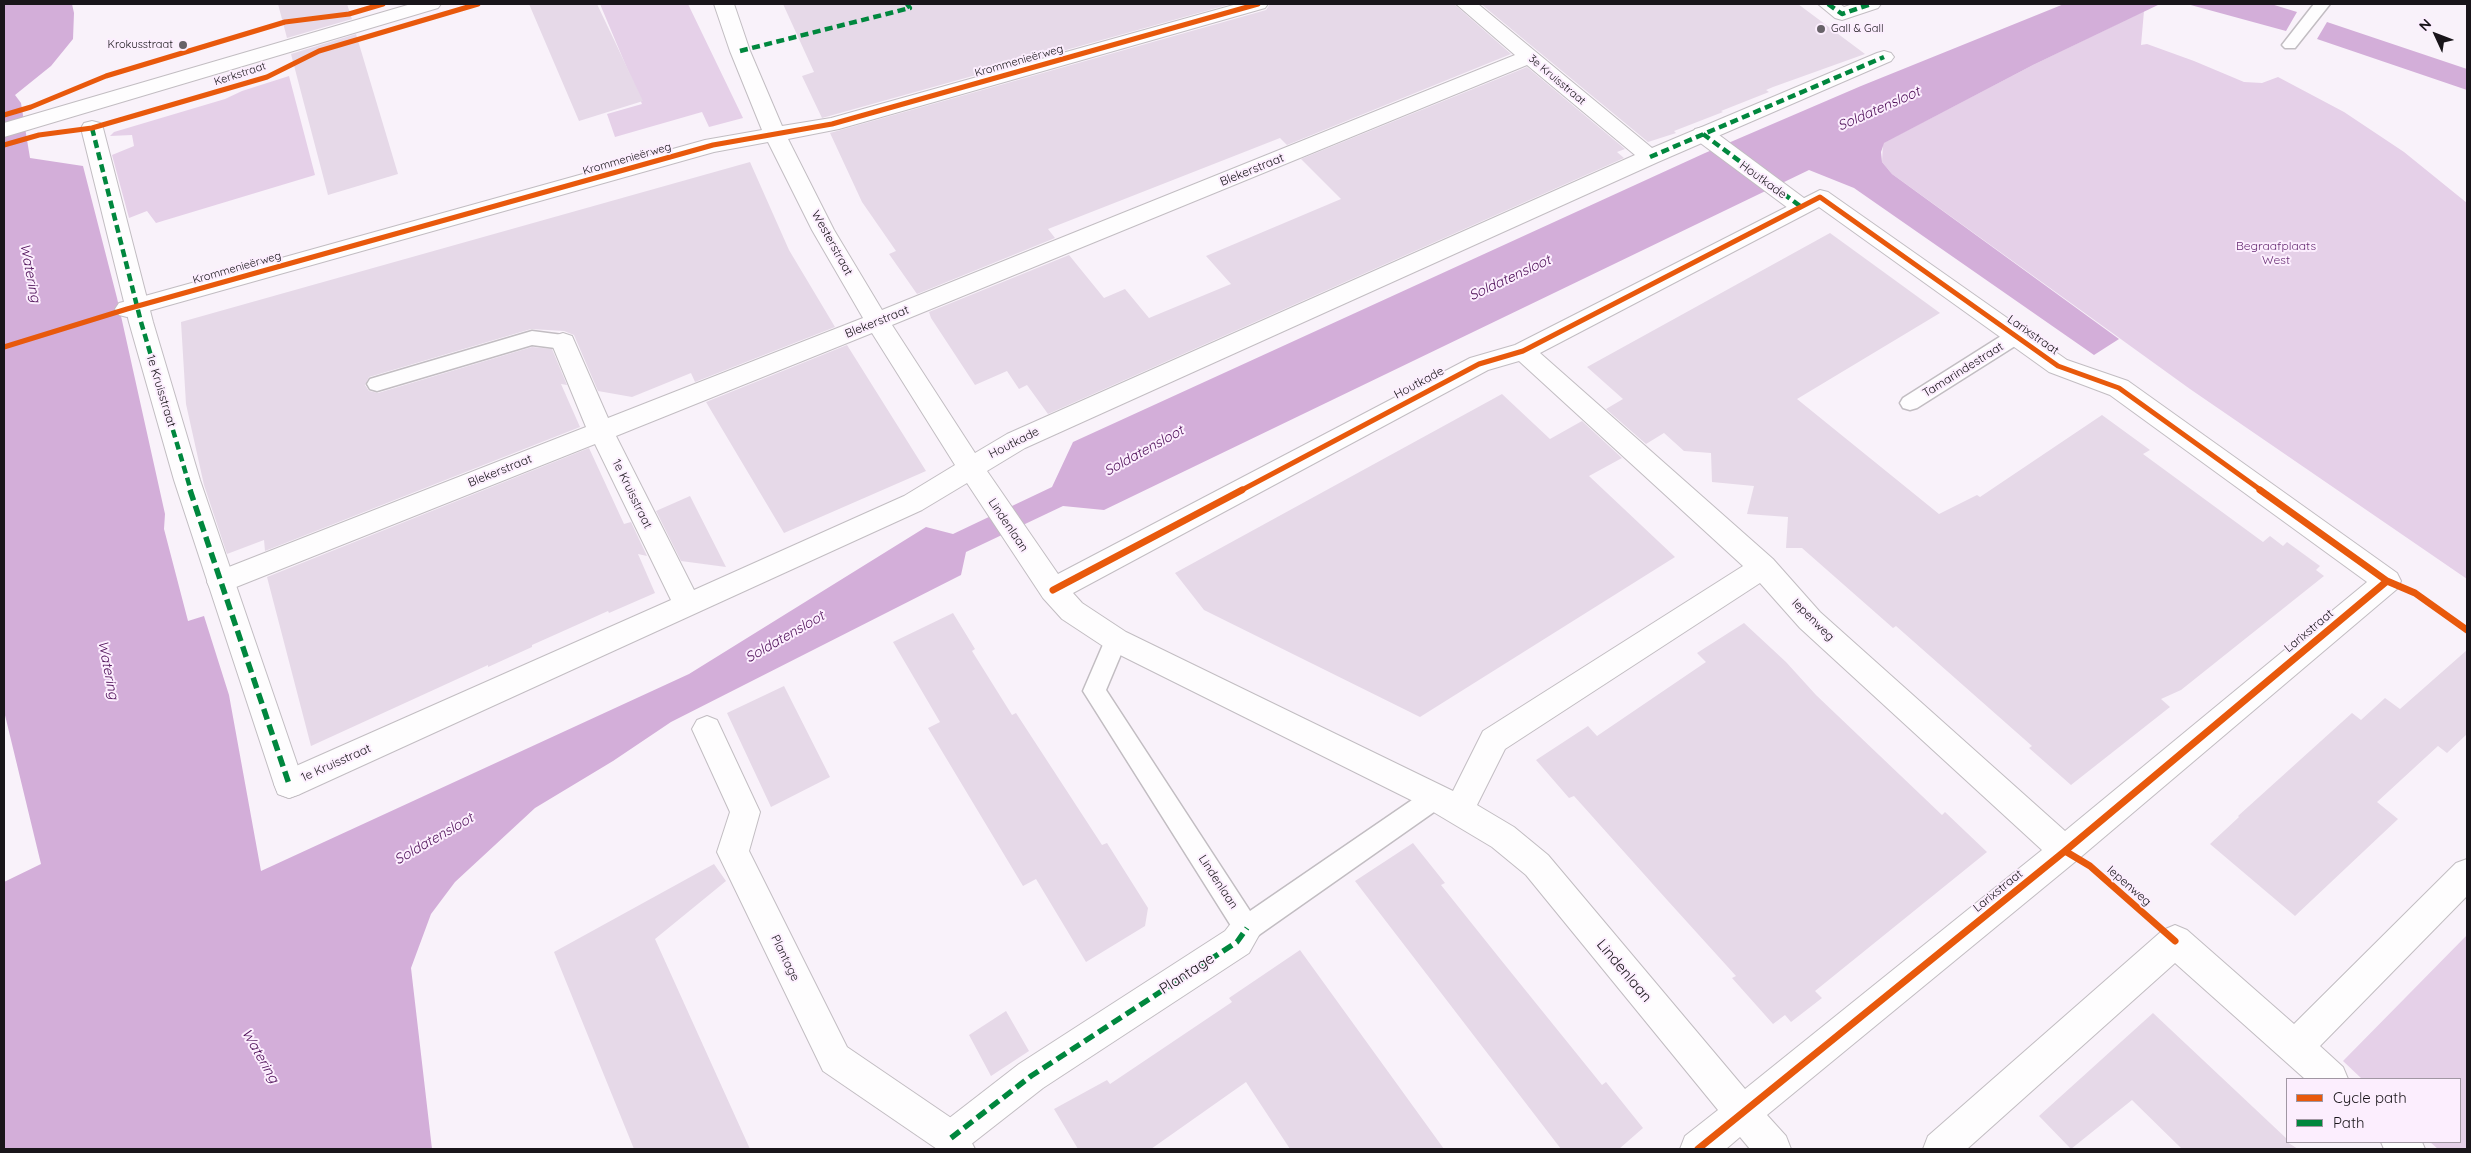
<!DOCTYPE html>
<meta charset="utf-8">
<style>
body{margin:0}
#map{position:relative;width:2471px;height:1153px;overflow:hidden;background:#f9f2fa;font-family:Quicksand,sans-serif}
canvas{display:block}
.frame{position:absolute;inset:0;border:5px solid #19151a;pointer-events:none}
.legend{position:absolute;left:2286px;top:1078px;width:175px;height:65px;box-sizing:border-box;background:#fceefe;border:1px solid #a197a3;margin:0;padding:6px 9px;list-style:none;font-size:15px;color:#19151a}
.legend li{display:flex;align-items:center;gap:10px;height:25px}
.legend b{width:25px;border:1px solid #a197a3}
.north{position:absolute;left:2411px;top:10px;width:50px;height:50px;-webkit-text-stroke:4px #fceefe;paint-order:stroke;rotate:313deg;font-size:14px;font-weight:700;line-height:20px;text-align:center;color:#19151a}
.north::after{content:'';display:block;margin:auto;width:18px;height:22px;background:#19151a;clip-path:polygon(50% 0,100% 100%,50% 72%,0 100%)}
</style>
<div id="map">
<canvas width="2471" height="1153"></canvas>
<div class="frame"></div>
<ul class="legend">
<li><b style="height:6px;background:#e8590c"></b>Cycle path</li>
<li><b style="height:6px;background:#00873e"></b>Path</li>
</ul>
<div class="north">N</div>
</div>
<script>
const ctx = document.querySelector('canvas').getContext('2d');
ctx.lineJoin = 'round';
function fillPath(path, color) { ctx.fillStyle = color; ctx.fill(path, 'evenodd'); }
const shape = rows => new Path2D(rows.map(r => 'M' + r).join(''));
function trace(path, color, width, dash) { ctx.strokeStyle = color; ctx.lineWidth = width; ctx.lineCap = dash ? 'butt' : 'round'; ctx.setLineDash(dash || []); ctx.stroke(path); }
function write(font, color, halo, rows, align = 'center') {
  ctx.font = font + ' Quicksand,sans-serif'; ctx.lineWidth = 4; ctx.setLineDash([]); ctx.textBaseline = 'middle'; ctx.strokeStyle = halo; ctx.fillStyle = color; for (const [text, x, y, turn = 0] of rows) {
    ctx.save(); ctx.translate(x, y); ctx.rotate((+turn || 0) * Math.PI / 180); ctx.textAlign = isNaN(turn) ? turn : align; if (halo) ctx.strokeText(text, 0, 0); ctx.fillText(text, 0, 0); ctx.restore();
  }
}
const green = shape([
 [600,4,688,4,743,118,709,127,702,112,615,137,607,114,642,104],
 [2144,11,2141,45,2147,44,2194,61,2244,82,2262,83,2278,77,2344,112,2404,152,2467,203,2467,579,2190,389,1892,174,1882,162,1883,143,2033,65],
 [289,76,315,175,156,223,147,211,129,218,112,155,134,146,132,135,110,136,114,132,225,99,242,91],
 [2467,935,2467,1149,2438,1149,2430,1142,2460,1142,2460,1079,2362,1079,2343,1061]
]);
const water = shape([
 [4,4,72,4,74,13,73,39,51,66,15,95,21,103,30,158,83,166,117,298,165,514,164,529,188,621,204,616,229,695,261,871,689,674,926,527,953,534,1052,487,1073,442,1705,153,1861,86,2064,4,2160,4,2033,65,1884,143,1881,152,1882,162,1892,174,2119,339,2094,355,1854,188,1809,170,1104,510,1063,506,966,552,961,575,671,722,613,761,535,808,455,882,431,914,411,968,432,1149,4,1149,4,882,41,864,4,711],
 [2187,4,2271,4,2297,12,2286,31],
 [2327,22,2467,69,2467,90,2317,39]
]);
const building = shape([
 [278,4,347,4,352,19,287,38],
 [529,4,597,4,643,101,579,121],
 [783,4,1231,4,822,118,802,76,814,72],
 [1270,4,1454,4,1511,54,1287,145,1280,138,1048,229,1055,238,917,294,889,254,896,251,862,202,830,133,1266,10],
 [1481,4,1798,4,1865,54,1773,87,1766,90,1769,92,1721,111,1723,112,1674,131,1676,133,1648,142],
 [356,34,398,174,328,195,291,54],
 [1527,67,1625,149,1617,152,1624,158,1048,414,1027,385,1019,389,1007,371,975,385,931,318,929,312,1069,255,1104,298,1125,289,1149,318,1231,284,1206,256,1341,199,1301,159],
 [750,162,789,250,835,327,695,382,691,373,632,397,598,391,574,335,564,331,531,329,369,377,365,385,369,391,378,393,532,347,552,349,567,385,561,384,580,427,265,551,264,540,227,554,204,485,186,404,181,322],
 [1830,233,1940,313,1797,399,1939,514,1977,495,1980,497,2102,415,2150,450,2143,454,2263,542,2270,536,2283,546,2287,542,2320,566,2316,570,2324,576,2181,690,2161,699,2170,707,2071,785,2029,748,2032,746,1896,626,1893,628,1802,548,1786,548,1788,517,1747,514,1754,486,1712,482,1711,453,1684,451,1664,433,1646,444,1606,409,1623,399,1587,367],
 [847,345,926,471,784,533,706,402],
 [1502,394,1550,439,1582,421,1622,458,1589,476,1675,557,1420,717,1204,610,1175,573],
 [589,448,624,524,631,522,647,556,638,554,655,593,609,613,608,611,532,645,532,647,488,667,488,665,311,746,267,577],
 [690,496,726,567,681,561,656,511],
 [953,613,975,649,972,651,1012,715,1016,713,1102,845,1107,843,1148,908,1145,926,1086,962,1036,879,1023,886,928,728,940,722,893,642],
 [1744,623,1786,662,1816,695,1942,815,1945,812,1987,852,1815,991,1822,998,1791,1022,1785,1015,1773,1024,1732,978,1736,976,1668,901,1574,796,1569,798,1536,760,1588,726,1597,736,1706,662,1697,653],
 [2467,650,2467,734,2447,753,2438,746,2377,802,2398,819,2295,916,2210,844,2239,817,2238,816,2352,713,2361,720,2385,698,2400,709],
 [784,686,830,777,771,807,727,713],
 [1413,843,1445,883,1441,885,1501,960,1602,1085,1606,1082,1643,1128,1619,1149,1561,1149,1355,881],
 [714,864,726,881,655,939,750,1149,634,1149,554,952],
 [1300,950,1444,1149,1290,1149,1246,1082,1151,1149,1078,1149,1054,1109,1107,1080,1110,1084,1232,1002,1229,998],
 [1006,1011,1029,1051,991,1076,969,1035],
 [2153,1013,2287,1139,2287,1142,2298,1149,2182,1149,2132,1100,2071,1149,2039,1116]
]);
const service = shape([
 [2314,4,2330,4,2295,48,2285,48,2282,45,2314,4],
 [2016,329,2023,331,2025,336,2023,341,1917,408,1910,410,1903,408,1900,403,1903,398,2009,331,2016,329],
 [532,331,563,335,570,337,572,342,570,347,563,349,532,345,377,391,370,389,367,384,370,379,532,331],
 [1116,631,1124,633,1127,640,1106,690,1250,911,1428,789,1436,786,1444,789,1448,797,1444,805,1256,937,1247,940,1238,937,1083,691,1108,633,1116,631]
]);
const pedestrian = shape([
 [1818,4,1840,4,1844,7,1853,4,1881,4,1878,8,1842,20,1835,18,1818,4],
 [92,121,100,123,103,128,153,322,200,480,304,784,300,794,289,798,278,794,274,784,174,480,129,322,81,128,84,123,92,121],
 [1703,127,1711,129,1808,201,1811,206,1808,211,1800,213,1792,211,1695,139,1692,134,1695,129,1703,127],
 [1247,912,1258,917,1263,928,1249,953,1043,1088,965,1149,938,1149,933,1138,939,1126,1019,1064,1225,931,1236,917,1247,912]
]);
const minor = shape([
 [411,4,441,4,438,8,4,137,4,123,411,4],
 [714,4,734,4,750,51,782,126,831,118,1237,4,1268,4,1265,8,839,129,788,139,834,230,882,310,1515,55,1456,4,1478,4,1652,148,1877,53,1884,51,1891,53,1894,57,1891,61,1658,162,1025,448,987,471,1058,574,1470,358,1515,345,1820,190,1828,192,2067,360,2128,381,2397,573,2401,581,2397,589,2076,861,1767,1115,1786,1136,1791,1149,1750,1149,1740,1137,1726,1149,1680,1149,1685,1136,1718,1110,1526,875,1492,847,1425,807,1106,648,1062,619,1043,598,967,483,922,510,300,794,289,798,278,794,274,784,278,774,671,600,595,444,221,593,211,590,207,582,211,574,586,427,551,342,554,336,563,333,572,336,608,418,863,318,812,230,768,142,714,152,127,317,119,315,115,309,119,303,127,301,705,140,762,130,730,51,714,4],
 [1527,65,1635,155,1007,434,975,453,892,325,1527,65],
 [1819,207,2049,372,2110,395,2367,582,2065,831,1820,612,1773,559,1540,353,1819,207],
 [872,333,955,465,904,496,694,590,616,436,872,333],
 [1519,361,1743,566,1483,731,1453,791,1126,632,1082,603,1073,593,1488,370,1519,361],
 [1760,583,1800,628,2042,850,1745,1089,1548,855,1514,827,1477,805,1505,749,1760,583],
 [707,716,717,720,760,812,749,851,847,1047,963,1126,975,1149,937,1149,823,1071,717,852,730,812,692,729,697,720,707,716],
 [2467,859,2467,896,2320,1046,2343,1067,2348,1079,2305,1079,2175,963,1967,1149,1923,1149,1928,1136,2163,930,2175,925,2187,930,2294,1024,2456,863,2467,859],
 [2381,1142,2422,1142,2425,1149,2384,1149,2381,1142]
]);
const quietFar1 = shape([
 [1828,4,1842,14,1871,4],
 [740,51,910,8,907,4],
 [92,128,141,322,191,491],
 [1703,134,1800,206],
 [1650,157,1884,57]
]);
const quiet = shape([
 [190,490,289,784],
 [951,1138,1031,1076,1237,942,1247,928]
]);
const cyclewayFar1 = shape([
 [4,115,31,107,106,76,285,22,349,14,383,4],
 [4,145,39,135,92,128,267,77,319,51,478,4],
 [4,347,127,309,713,145,832,124,1258,4],
 [1240,491,1479,364,1523,351,1820,197,2058,366,2119,388,2262,491]
]);
const cycleway = shape([
 [2387,581,2415,593,2467,630],
 [1053,590,1242,490],
 [2065,851,2090,866,2175,941],
 [1698,1149,2065,851,2387,581,2260,490]
]);
const markers = [
 [1821,29,5,"#676268"],
 [183,45,5,"#676268"]
];
const farPoinames = [
 ["Gall & Gall",1831,29],
 ["Krokusstraat",173,45,"right"]
];
const farStreetnames = [
 ["Krommenieërweg",1019,61,-16],
 ["Kerkstraat",240,74,-18],
 ["3e Kruisstraat",1557,80,40],
 ["Krommenieërweg",627,159,-16],
 ["Krommenieërweg",237,268,-16]
];
const streetNames = [
 ["Blekerstraat",1252,170,-22],
 ["Houtkade",1763,180,36],
 ["Westerstraat",832,243,61],
 ["Blekerstraat",877,322,-22],
 ["Larixstraat",2033,335,35],
 ["Tamarindestraat",1963,370,-32],
 ["Houtkade",1419,383,-28],
 ["1e Kruisstraat",161,391,73],
 ["Houtkade",1014,443,-27],
 ["Blekerstraat",500,471,-22],
 ["1e Kruisstraat",632,494,64],
 ["Lindenlaan",1008,525,56],
 ["Iepenweg",1813,620,45],
 ["Larixstraat",2309,631,-40],
 ["1e Kruisstraat",336,763,-24],
 ["Lindenlaan",1218,882,57],
 ["Iepenweg",2129,886,41],
 ["Larixstraat",1998,891,-39],
 ["Plantage",785,958,64]
];
const parkNames = [
 ["Begraafplaats",2276,246],
 ["West",2276,260]
];
const waterNames = [
 ["Soldatensloot",1879,109,-24],
 ["Watering",30,273,79],
 ["Soldatensloot",1510,278,-25],
 ["Soldatensloot",1144,451,-29],
 ["Soldatensloot",785,637,-30],
 ["Watering",108,670,79],
 ["Soldatensloot",434,839,-30],
 ["Watering",260,1056,60]
];
const nearStreetnames = [
 ["Lindenlaan",1624,971,50],
 ["Plantage",1187,974,-33]
];
fillPath(green, '#e5d0e8');
fillPath(water, '#d3aed9');
fillPath(building, '#e6d9e8');
trace(service, '#c2bdc2', 3);
trace(pedestrian, '#c2bdc2', 2);
trace(minor, '#c2bdc2', 2);
fillPath(service, '#fefdfe');
fillPath(pedestrian, '#fefdfe');
fillPath(minor, '#fefdfe');
trace(quietFar1, '#00873e', 4.5, [8, 4.5]);
trace(quiet, '#00873e', 5.5, [11, 5.5]);
trace(cyclewayFar1, '#e8590c', 5);
trace(cycleway, '#e8590c', 7);
for (const [x, y, r, color] of markers) { const dot = new Path2D(); dot.arc(x, y, r, 0, 2 * Math.PI); ctx.fillStyle = color; ctx.fill(dot); trace(dot, '#fceefe', 2); }
write('11px', '#19151a', '#fceefe', farPoinames, 'left');
write('11px', '#19151a', '#fceefe', farStreetnames);
write('12px', '#19151a', '#fceefe', streetNames);
write('12px', '#652970', '#fceefe', parkNames);
write('italic 14px', '#4a0a54', '#fceefe', waterNames);
write('15px', '#19151a', '#fceefe', nearStreetnames);
</script>
